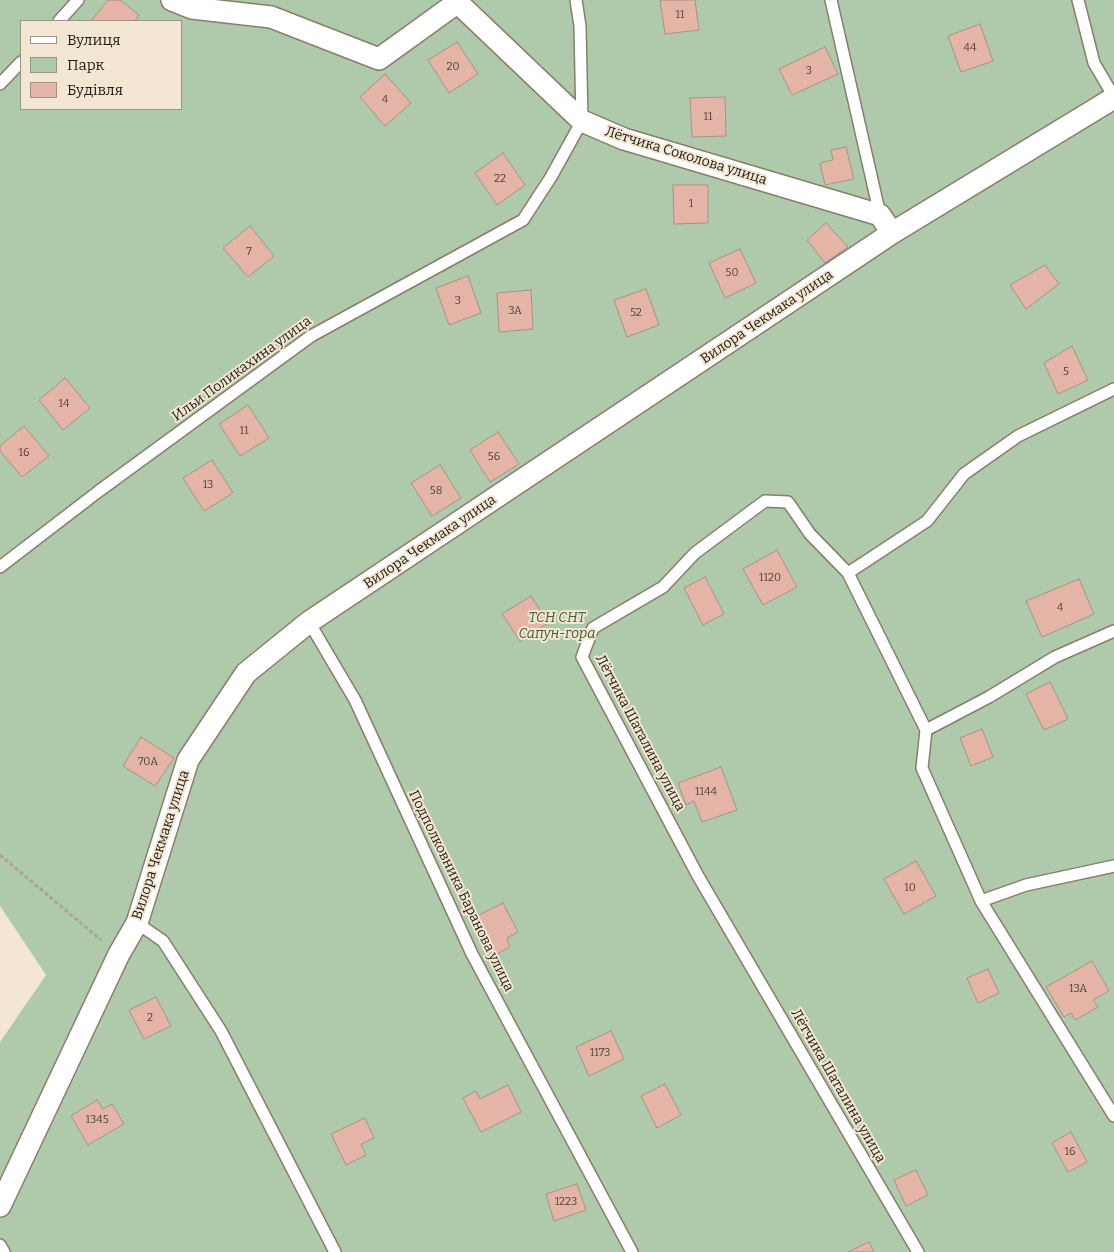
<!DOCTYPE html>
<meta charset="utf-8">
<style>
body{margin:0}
#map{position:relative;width:1114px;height:1252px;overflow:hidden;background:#f3e6d2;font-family:Bitter,serif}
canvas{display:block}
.legend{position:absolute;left:20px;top:20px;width:162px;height:90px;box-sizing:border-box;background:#f3e6d2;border:1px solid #9e9486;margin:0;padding:6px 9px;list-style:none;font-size:15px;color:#1e1a13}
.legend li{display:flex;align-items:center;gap:10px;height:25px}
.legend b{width:25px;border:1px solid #9e9486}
</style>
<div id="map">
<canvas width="1114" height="1252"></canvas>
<ul class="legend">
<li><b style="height:6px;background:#fff"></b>Вулиця</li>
<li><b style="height:14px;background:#aecaaa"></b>Парк</li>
<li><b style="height:14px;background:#e4b5a6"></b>Будівля</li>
</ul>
</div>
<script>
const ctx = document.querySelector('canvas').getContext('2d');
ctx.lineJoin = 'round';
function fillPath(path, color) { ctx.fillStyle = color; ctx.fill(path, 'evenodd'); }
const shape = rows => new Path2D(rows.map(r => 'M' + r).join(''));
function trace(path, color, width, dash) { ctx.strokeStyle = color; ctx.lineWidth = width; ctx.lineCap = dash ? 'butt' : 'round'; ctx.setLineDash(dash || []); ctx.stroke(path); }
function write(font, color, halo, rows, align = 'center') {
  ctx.font = font + ' Bitter,serif'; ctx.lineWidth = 4; ctx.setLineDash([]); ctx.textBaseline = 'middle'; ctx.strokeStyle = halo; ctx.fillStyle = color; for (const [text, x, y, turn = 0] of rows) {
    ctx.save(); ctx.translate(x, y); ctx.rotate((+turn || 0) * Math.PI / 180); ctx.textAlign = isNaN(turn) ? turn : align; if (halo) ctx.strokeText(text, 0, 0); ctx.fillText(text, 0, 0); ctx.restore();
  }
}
const green = shape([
 [0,0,1114,0,1114,1252,0,1252,0,1042,46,975,0,906],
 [21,21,181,21,181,109,21,109]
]);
const building = shape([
 [108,0,120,0,139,15,135,21,91,21,108,0],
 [660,0,695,0,699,30,665,34,660,0],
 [980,24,993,61,961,72,948,36,980,24],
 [457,42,478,74,449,93,428,60,457,42],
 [825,47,838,74,792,95,779,69,825,47],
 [385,74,411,103,385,126,360,97,385,74],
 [725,97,726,136,692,137,690,98,725,97],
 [846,147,854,179,825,185,820,163,833,160,831,150,846,147],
 [503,153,525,185,497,205,475,173,503,153],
 [673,185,708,185,708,223,674,224,673,185],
 [826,223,848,247,825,263,807,240,826,223],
 [250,226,274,256,248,277,223,248,250,226],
 [740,249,756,283,725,298,709,263,740,249],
 [1045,265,1059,284,1026,309,1010,285,1045,265],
 [468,276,481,313,449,325,436,288,468,276],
 [646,289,659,325,627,337,614,300,646,289],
 [531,290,533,329,499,332,497,293,531,290],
 [1072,346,1088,380,1058,394,1044,363,1072,346],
 [65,378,90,408,63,430,39,400,65,378],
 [248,405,269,438,240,456,219,424,248,405],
 [24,426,49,456,22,477,0,451,0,446,24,426],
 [498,432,519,464,490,482,470,450,498,432],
 [212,460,233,493,204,511,183,478,212,460],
 [440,465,461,498,432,516,411,483,440,465],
 [777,550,797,587,763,605,743,569,777,550],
 [705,577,724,614,703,625,684,588,705,577],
 [1079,579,1094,614,1042,637,1026,601,1079,579],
 [531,596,548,623,520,641,502,614,531,596],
 [1050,682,1068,719,1044,730,1026,694,1050,682],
 [982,729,993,757,971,766,960,738,982,729],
 [141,737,174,758,155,786,123,766,141,737],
 [721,767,737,810,702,822,694,801,686,805,678,783,721,767],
 [916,861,936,896,904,914,884,879,916,861],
 [503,903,518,932,507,938,510,947,493,956,473,918,503,903],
 [1092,961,1109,991,1093,1000,1098,1007,1075,1020,1071,1013,1064,1017,1046,987,1092,961],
 [988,969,999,993,978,1003,967,978,988,969],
 [156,997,171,1026,144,1039,129,1010,156,997],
 [611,1031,624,1059,589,1076,576,1047,611,1031],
 [665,1084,681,1115,657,1128,641,1096,665,1084],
 [508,1085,521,1112,481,1132,463,1098,476,1091,480,1099,508,1085],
 [97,1100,103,1109,112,1104,124,1124,88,1145,71,1116,97,1100],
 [365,1118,374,1138,361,1144,366,1155,346,1165,331,1134,365,1118],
 [1071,1132,1087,1162,1068,1172,1052,1143,1071,1132],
 [916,1170,928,1195,906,1206,894,1180,916,1170],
 [577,1184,586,1210,554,1221,546,1194,577,1184],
 [869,1242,874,1252,848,1252,869,1242]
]);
const path = shape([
 [0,855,101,940]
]);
const service = shape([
 [831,0,880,215],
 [1078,0,1094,63,1114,97],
 [59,21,78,0],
 [0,84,21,62],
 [0,567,99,491,311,336,523,220,551,177,582,121,580,26,576,0],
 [848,573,927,521,964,474,1018,436,1114,389],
 [309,622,355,700,472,954,632,1252],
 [926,730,989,697,1055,657,1114,631],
 [981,901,1026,885,1114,866],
 [137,923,163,941,221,1031,335,1252],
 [0,1245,4,1252],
 [918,1252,698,876,582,657,593,628,663,587,695,553,765,501,788,502,810,534,848,573,926,730,922,768,981,901,1114,1116]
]);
const minor = shape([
 [172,0,192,8,271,17,379,59,458,2],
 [455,0,582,121,624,139,880,215,892,233],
 [0,1206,119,954,137,923,188,760,246,673,309,622,892,233,1114,98]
]);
const numberNames = [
 ["11",680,15],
 ["44",970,48],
 ["20",453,67],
 ["3",809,71],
 ["4",385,100],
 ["11",708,117],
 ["22",500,179],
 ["1",691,204],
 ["7",249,252],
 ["50",732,273],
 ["3",458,301],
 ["3А",515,311],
 ["52",636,313],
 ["5",1066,372],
 ["14",64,404],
 ["11",244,431],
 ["16",24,453],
 ["56",494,457],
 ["13",208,485],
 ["58",436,491],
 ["1120",770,578],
 ["4",1060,608],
 ["70А",148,762],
 ["1144",706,792],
 ["10",910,888],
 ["13А",1078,989],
 ["2",150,1018],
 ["1173",600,1053],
 ["1345",97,1120],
 ["16",1070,1152],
 ["1223",566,1202]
];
const streetNames = [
 ["Лётчика Соколова улица",686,156,17],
 ["Вилора Чекмака улица",767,317,-34],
 ["Ильи Поликахина улица",242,369,-36],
 ["Вилора Чекмака улица",430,542,-34],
 ["Лётчика Шаталина улица",640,733,62],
 ["Вилора Чекмака улица",161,845,-72],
 ["Подполковника Баранова улица",461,891,64],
 ["Лётчика Шаталина улица",838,1086,60]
];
const parkNames = [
 ["ТСН СНТ",557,618],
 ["Сапун-гора",557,634]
];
fillPath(green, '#aecaaa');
fillPath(building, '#e4b5a6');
trace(building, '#a8918a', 1);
trace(service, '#897d6b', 14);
trace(minor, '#897d6b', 24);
trace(path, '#ada394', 3, [4, 2.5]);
trace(service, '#fff', 11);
trace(minor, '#fff', 21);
write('11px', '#504138', null, numberNames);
write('14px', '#1e1a13', '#f3e6d2', streetNames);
write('italic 14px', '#396332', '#f3e6d2', parkNames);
</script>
